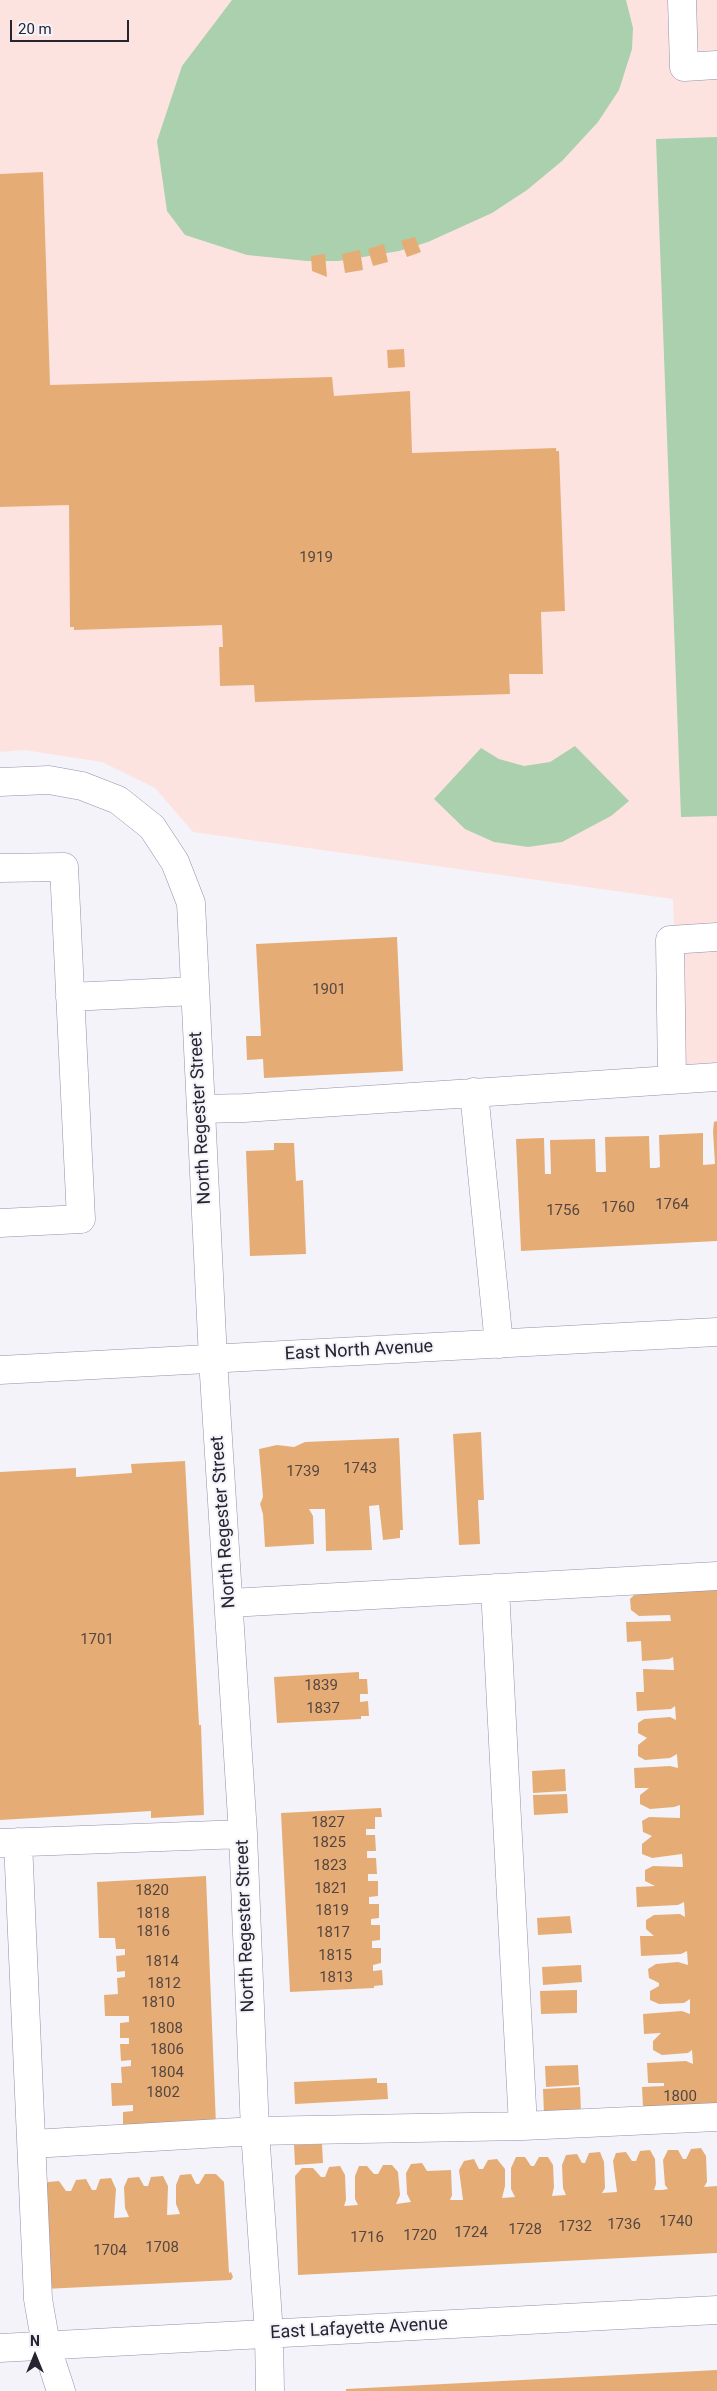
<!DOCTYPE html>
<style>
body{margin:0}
#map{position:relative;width:717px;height:2391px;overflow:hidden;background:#f4f3f9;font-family:Roboto,sans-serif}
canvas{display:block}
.north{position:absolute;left:10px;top:2331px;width:50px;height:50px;-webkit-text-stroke:4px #f4f3f9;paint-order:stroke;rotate:0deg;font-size:14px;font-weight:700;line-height:20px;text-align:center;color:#262430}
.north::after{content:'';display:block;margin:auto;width:18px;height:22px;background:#262430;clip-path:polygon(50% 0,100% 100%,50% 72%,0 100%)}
.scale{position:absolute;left:10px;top:20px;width:119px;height:22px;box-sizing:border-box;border:2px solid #262430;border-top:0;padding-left:6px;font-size:15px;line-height:18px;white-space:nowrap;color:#262430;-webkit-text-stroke:4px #f4f3f9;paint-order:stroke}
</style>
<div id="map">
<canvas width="717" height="2391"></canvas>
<div class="north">N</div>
<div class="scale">20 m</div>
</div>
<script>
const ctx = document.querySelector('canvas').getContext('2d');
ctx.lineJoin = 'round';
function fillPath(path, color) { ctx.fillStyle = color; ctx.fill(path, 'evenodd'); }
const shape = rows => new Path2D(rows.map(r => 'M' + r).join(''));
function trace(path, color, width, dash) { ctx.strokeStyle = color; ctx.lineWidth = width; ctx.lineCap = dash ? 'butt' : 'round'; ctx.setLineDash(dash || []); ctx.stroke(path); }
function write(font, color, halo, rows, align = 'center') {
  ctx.font = font + ' Roboto,sans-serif'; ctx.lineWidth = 4; ctx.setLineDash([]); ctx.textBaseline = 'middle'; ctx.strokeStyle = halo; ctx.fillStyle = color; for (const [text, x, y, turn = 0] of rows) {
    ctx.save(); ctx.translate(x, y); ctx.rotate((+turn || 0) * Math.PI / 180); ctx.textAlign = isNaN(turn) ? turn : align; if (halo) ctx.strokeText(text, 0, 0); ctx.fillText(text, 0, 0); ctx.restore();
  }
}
const education = shape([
 [0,0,717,0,717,1063,679,1065,673,899,193,832,155,788,102,762,24,750,0,752]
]);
const green = shape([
 [232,0,626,0,633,28,632,49,619,90,598,122,562,161,527,190,492,213,428,242,399,251,339,261,307,261,247,255,185,235,167,211,157,141,182,66],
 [717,137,717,816,681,817,656,139],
 [575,746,629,801,611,816,562,842,528,847,494,842,465,829,434,799,481,748,499,759,524,766,550,762]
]);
const building = shape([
 [43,172,50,385,332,377,334,396,410,391,412,453,556,448,556,451,559,451,565,611,541,612,543,674,509,674,510,694,255,702,254,685,220,686,219,647,223,647,222,625,74,630,74,627,70,627,69,505,0,507,0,174],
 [415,237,421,252,407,257,401,241],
 [384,244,388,262,373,266,368,249],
 [360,250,363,270,345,273,342,254],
 [325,254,327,277,312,271,311,256],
 [404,349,405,367,388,368,387,350],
 [397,937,403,1071,264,1078,263,1059,247,1060,246,1036,261,1036,256,944],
 [717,1121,717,1241,521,1251,516,1139,544,1138,545,1174,551,1174,550,1140,595,1139,596,1172,606,1172,605,1137,649,1136,650,1168,656,1168,660,1167,659,1135,703,1133,703,1165,715,1164,713,1131,714,1122],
 [274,1143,294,1143,296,1181,303,1180,306,1254,250,1256,246,1151,274,1150],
 [481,1432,484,1500,478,1500,480,1544,459,1545,453,1434],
 [399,1438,403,1530,400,1530,400,1538,383,1540,379,1505,369,1506,372,1550,326,1551,325,1509,309,1509,313,1516,314,1544,265,1547,263,1514,260,1504,263,1497,259,1449,277,1445,294,1447,305,1442],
 [185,1461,199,1725,201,1725,204,1815,151,1818,151,1811,0,1820,0,1472,76,1468,76,1477,132,1473,131,1464],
 [717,1581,717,2107,643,2107,642,2087,664,2086,664,2083,648,2083,647,2063,686,2061,693,2064,692,2050,688,2053,662,2055,653,2050,653,2041,661,2033,644,2034,643,2014,682,2011,690,2014,690,1999,684,2003,659,2004,650,2000,650,1991,659,1986,659,1983,649,1978,648,1969,656,1964,678,1962,688,1965,687,1951,681,1954,641,1956,640,1936,654,1936,646,1929,646,1920,654,1915,680,1914,685,1917,684,1902,678,1905,637,1907,636,1887,655,1886,645,1881,645,1870,653,1866,683,1867,682,1854,652,1858,642,1854,642,1844,652,1836,643,1832,642,1821,649,1817,680,1818,680,1805,674,1807,650,1809,640,1804,640,1795,649,1788,635,1788,634,1768,670,1766,678,1768,677,1754,670,1758,645,1760,638,1756,638,1745,647,1738,638,1733,638,1723,644,1719,670,1717,676,1720,675,1706,671,1709,637,1711,636,1692,644,1692,643,1669,674,1670,673,1657,669,1659,642,1661,641,1641,627,1642,626,1622,671,1621,670,1615,639,1616,631,1610,630,1599,639,1590],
 [359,1672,359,1679,367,1679,368,1694,360,1694,360,1702,368,1701,369,1716,361,1716,361,1719,277,1723,274,1677],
 [565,1769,566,1791,533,1793,532,1771],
 [567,1794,568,1813,534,1815,533,1795],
 [381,1808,382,1817,375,1817,375,1829,366,1829,366,1835,375,1835,376,1851,367,1851,367,1858,376,1858,377,1874,368,1874,368,1881,378,1881,378,1896,369,1897,369,1904,379,1904,379,1918,371,1919,371,1925,380,1925,380,1940,372,1941,372,1948,381,1948,381,1963,373,1965,373,1971,382,1970,383,1985,374,1986,374,1988,290,1992,281,1813],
 [206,1876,216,2125,123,2128,123,2112,133,2111,133,2105,112,2106,111,2083,122,2083,121,2067,131,2066,131,2060,121,2061,120,2044,129,2044,129,2038,120,2038,120,2023,129,2022,129,2016,105,2016,104,1995,118,1994,117,1978,125,1977,125,1971,117,1972,116,1956,125,1955,125,1949,116,1949,115,1938,99,1938,97,1882],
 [570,1916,572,1933,538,1935,537,1918],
 [581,1965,582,1982,543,1985,542,1967],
 [577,1990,577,2013,541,2014,540,1991],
 [578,2065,579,2085,546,2087,545,2066],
 [377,2078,377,2083,387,2083,388,2099,295,2104,294,2082],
 [580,2087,581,2113,544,2114,543,2089],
 [322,2144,323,2163,295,2165,294,2145],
 [701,2148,706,2156,707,2182,704,2187,717,2186,717,2253,298,2275,295,2176,302,2168,313,2168,321,2177,325,2177,329,2167,340,2166,345,2175,346,2200,344,2206,358,2205,355,2199,355,2176,359,2166,367,2166,374,2174,378,2174,383,2165,392,2165,398,2172,400,2195,396,2204,411,2202,407,2194,406,2173,411,2164,422,2163,427,2171,451,2170,452,2195,450,2200,463,2200,459,2170,464,2161,474,2159,479,2169,483,2169,488,2160,497,2159,505,2169,505,2186,502,2198,515,2197,511,2189,511,2168,516,2157,525,2157,531,2166,534,2166,539,2157,548,2157,553,2165,554,2187,552,2196,566,2195,563,2188,562,2165,566,2155,577,2154,582,2163,585,2163,589,2153,600,2152,604,2162,605,2188,602,2193,617,2192,613,2161,616,2153,626,2152,632,2161,636,2161,640,2151,650,2150,655,2159,656,2184,654,2190,662,2190,668,2189,665,2185,663,2160,668,2150,678,2150,683,2159,686,2159,691,2149],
 [191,2174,196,2184,199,2184,205,2174,216,2174,224,2182,229,2273,231,2272,233,2277,231,2280,44,2289,42,2192,48,2182,59,2181,66,2191,71,2191,76,2180,86,2179,92,2190,96,2190,100,2179,111,2178,116,2189,114,2218,129,2217,125,2208,124,2187,128,2178,139,2177,144,2186,148,2186,151,2177,163,2176,168,2186,167,2215,180,2214,176,2204,176,2185,180,2175],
 [717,2370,717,2391,346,2391,346,2389]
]);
const minor = shape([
 [682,0,684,67,717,65],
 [0,782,49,780,82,786,118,800,152,827,175,862,191,903,213,1359,243,1834,255,2131,269,2334,270,2391],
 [0,868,64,867,81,1219,0,1223],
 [70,997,195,991],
 [672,1079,670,940,717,937],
 [474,1092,499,1344],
 [201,1109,244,1108,717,1077],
 [495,1588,523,2126],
 [230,1603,717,1576],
 [18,1842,38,2299,46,2345,61,2391],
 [0,1843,243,1834],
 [32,2144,255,2131,523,2126,717,2117],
 [0,2348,717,2310]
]);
const major = shape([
 [0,1370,717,1332]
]);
const numberNames = [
 ["1919",316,558],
 ["1901",329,990],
 ["1764",672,1205],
 ["1760",618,1208],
 ["1756",563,1211],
 ["1743",360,1469],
 ["1739",303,1472],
 ["1701",97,1640],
 ["1839",321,1686],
 ["1837",323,1709],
 ["1827",328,1823],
 ["1825",329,1843],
 ["1823",330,1866],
 ["1821",331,1889],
 ["1820",152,1891],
 ["1819",332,1911],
 ["1818",153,1914],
 ["1816",153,1932],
 ["1817",333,1933],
 ["1815",335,1956],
 ["1814",162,1962],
 ["1813",336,1978],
 ["1812",164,1984],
 ["1810",158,2003],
 ["1808",166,2029],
 ["1806",167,2050],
 ["1804",167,2073],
 ["1802",163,2093],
 ["1800",680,2097],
 ["1740",676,2222],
 ["1736",624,2225],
 ["1732",575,2227],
 ["1728",525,2230],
 ["1724",471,2233],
 ["1720",420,2236],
 ["1716",367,2238],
 ["1708",162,2248],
 ["1704",110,2251]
];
const streetNames = [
 ["North Regester Street",201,1118,-93],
 ["East North Avenue",359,1351,-3],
 ["North Regester Street",224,1522,-94],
 ["North Regester Street",246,1926,-92],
 ["East Lafayette Avenue",359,2329,-3]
];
fillPath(education, '#fde3df');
fillPath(green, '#aad0ad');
fillPath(building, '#e5ad75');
trace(minor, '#948fae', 29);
trace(major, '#948fae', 29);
trace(minor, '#fff', 28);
trace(major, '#fff', 28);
write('15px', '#564641', null, numberNames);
write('18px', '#262430', '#f4f3f9', streetNames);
</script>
